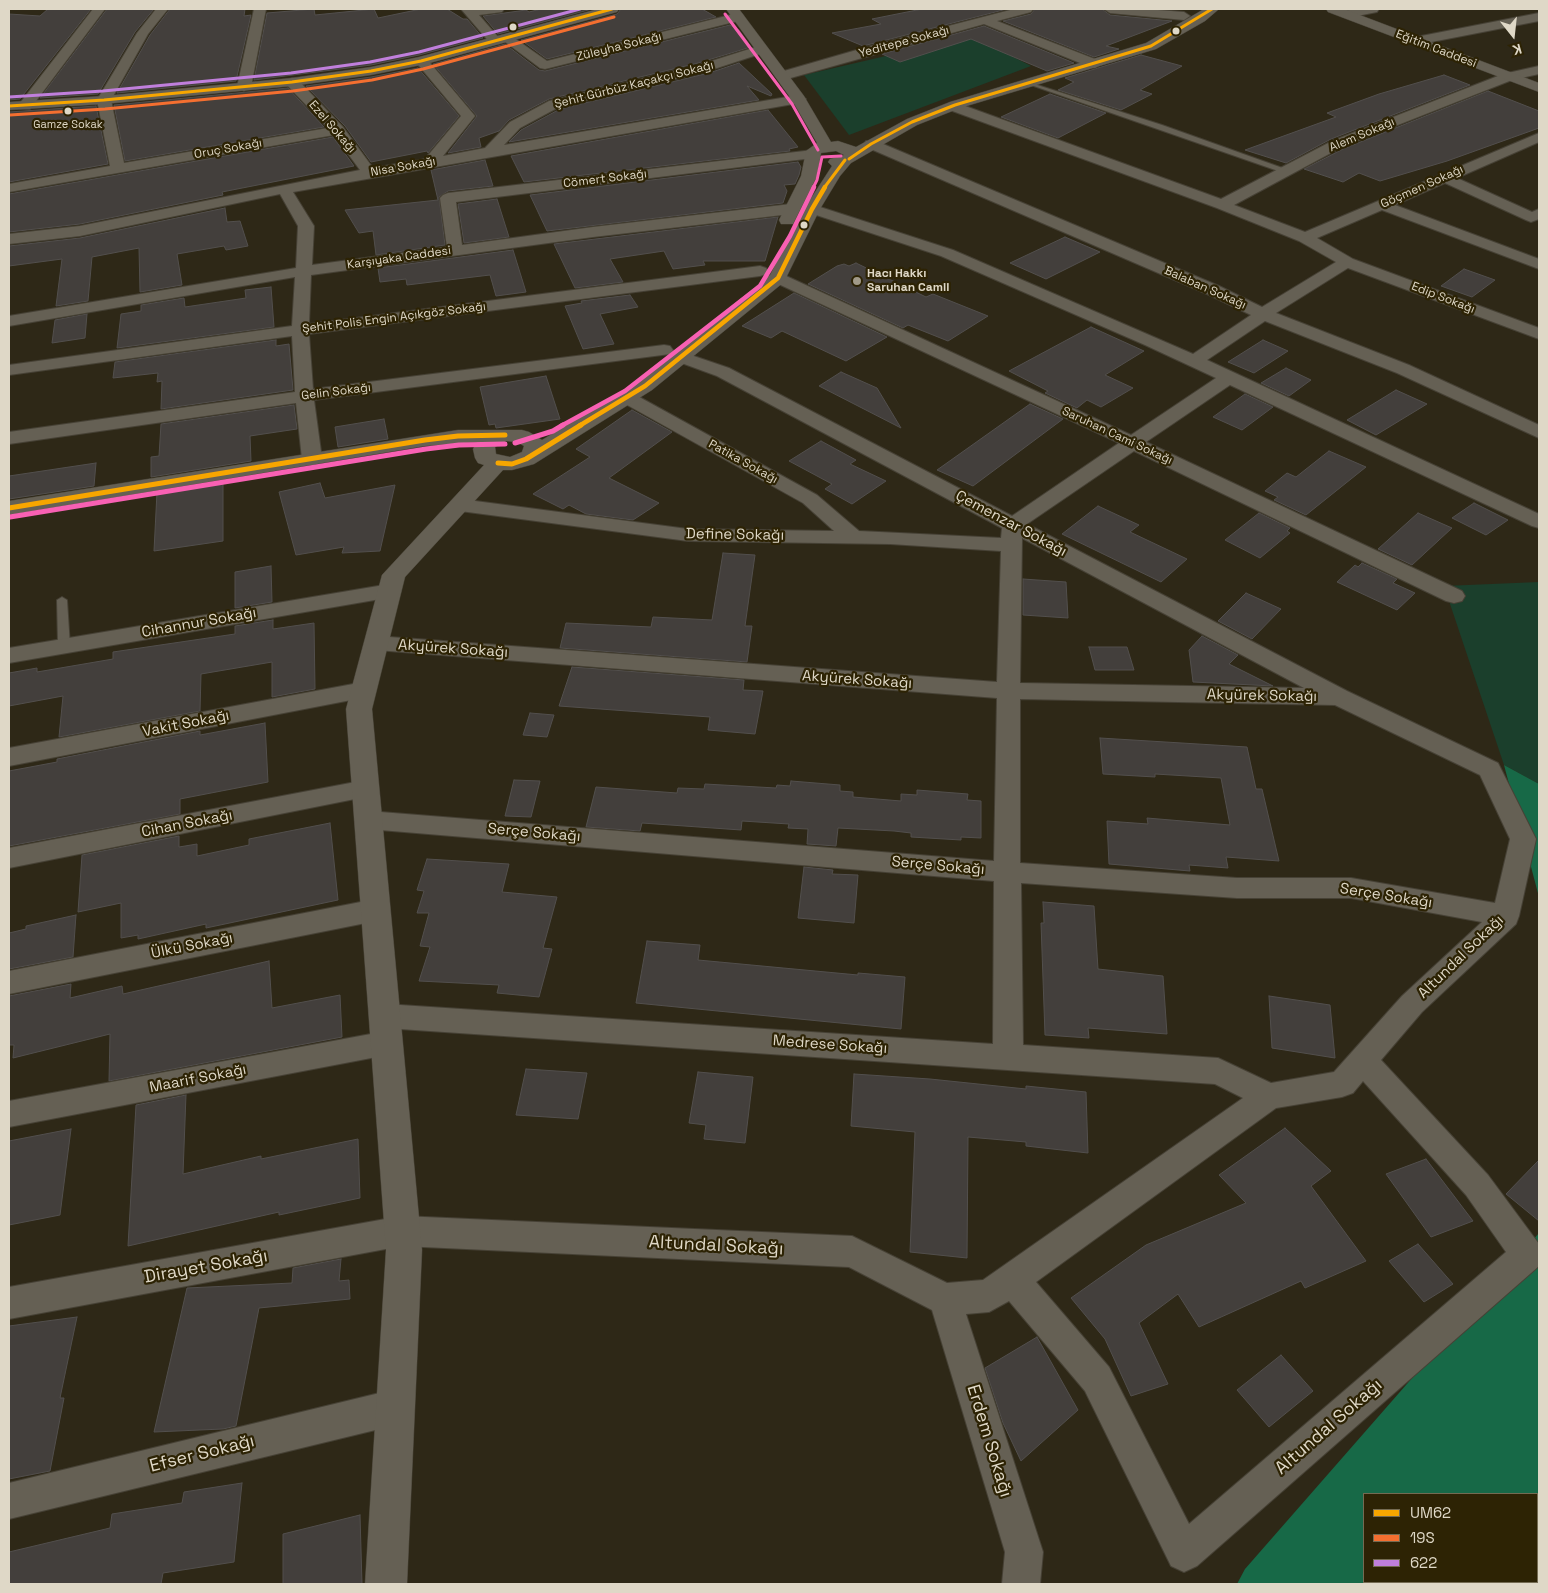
<!DOCTYPE html>
<meta charset="utf-8">
<style>
body{margin:0}
#map{position:relative;width:1548px;height:1593px;overflow:hidden;background:#2e2817;font-family:"Space Grotesk",sans-serif}
canvas{display:block}
.frame{position:absolute;inset:0;border:10px solid #dfd8c7;pointer-events:none}
.legend{position:absolute;left:1363px;top:1493px;width:175px;height:90px;box-sizing:border-box;background:#2d2304;border:1px solid #746b52;margin:0;padding:6px 9px;list-style:none;font-size:15px;color:#dfd8c7}
.legend li{display:flex;align-items:center;gap:10px;height:25px}
.legend b{width:25px;border:1px solid #746b52}
.north{position:absolute;left:1488px;top:10px;width:50px;height:50px;-webkit-text-stroke:4px #2d2304;paint-order:stroke;rotate:164deg;font-size:14px;font-weight:700;line-height:20px;text-align:center;color:#dfd8c7}
.north::after{content:'';display:block;margin:auto;width:18px;height:22px;background:#dfd8c7;clip-path:polygon(50% 0,100% 100%,50% 72%,0 100%)}
</style>
<div id="map">
<canvas width="1548" height="1593"></canvas>
<div class="frame"></div>
<ul class="legend">
<li><b style="height:6px;background:#f7a600"></b>UM62</li>
<li><b style="height:6px;background:#f46f30"></b>19S</li>
<li><b style="height:6px;background:#c07fdc"></b>622</li>
</ul>
<div class="north">K</div>
</div>
<script>
const ctx = document.querySelector('canvas').getContext('2d');
ctx.lineJoin = 'round';
function fillPath(path, color) { ctx.fillStyle = color; ctx.fill(path, 'evenodd'); }
const shape = rows => new Path2D(rows.map(r => 'M' + r).join(''));
function trace(path, color, width, dash) { ctx.strokeStyle = color; ctx.lineWidth = width; ctx.lineCap = dash ? 'butt' : 'round'; ctx.setLineDash(dash || []); ctx.stroke(path); }
function write(font, color, halo, rows, align = 'center') {
  ctx.font = font + ' "Space Grotesk",sans-serif'; ctx.lineWidth = 4.5; ctx.setLineDash([]); ctx.textBaseline = 'middle'; ctx.strokeStyle = halo; ctx.fillStyle = color; for (const [text, x, y, turn = 0] of rows) {
    ctx.save(); ctx.translate(x, y); ctx.rotate((+turn || 0) * Math.PI / 180); ctx.textAlign = isNaN(turn) ? turn : align; if (halo) ctx.strokeText(text, 0, 0); ctx.fillText(text, 0, 0); ctx.restore();
  }
}
const green = shape([
 [972,36,1031,66,849,135,804,75],
 [1539,582,1539,784,1504,765,1444,586]
]);
const forest = shape([
 [1504,765,1539,784,1539,897],
 [1539,1233,1539,1584,1237,1584,1245,1569],
 [1364,1494,1537,1494,1537,1582,1364,1582]
]);
const building = shape([
 [48,9,91,9,20,99,9,100,9,14,40,16,48,9],
 [107,9,154,9,135,32,98,94,40,98,107,9],
 [170,9,245,9,244,16,251,15,236,81,117,93,150,35,170,9],
 [314,9,315,15,374,9,378,18,421,9,447,9,463,19,467,19,483,38,419,55,371,65,254,80,267,13,314,9],
 [541,9,592,9,498,34,483,16,526,10,529,12,541,9],
 [621,9,702,9,716,17,547,59,521,40,617,14,621,9],
 [922,9,1007,9,863,46,832,33,881,24,872,19,922,9],
 [1035,9,1102,9,1110,15,1172,21,1106,46,1119,49,1094,57,1003,21,1031,14,1035,9],
 [730,25,739,30,751,47,698,63,549,99,509,120,499,131,479,138,481,147,448,153,477,116,433,64,505,44,539,70,545,71,730,25],
 [984,26,1074,63,1047,71,971,39,900,62,882,54,984,26],
 [1141,55,1182,66,1140,90,1152,94,1121,110,1058,90,1074,82,1065,78,1141,55],
 [739,63,772,94,771,96,747,86,759,100,509,142,521,130,560,109,709,73,739,63],
 [418,68,459,116,428,153,427,151,371,162,345,126,306,86,371,77,418,68],
 [1444,75,1470,85,1331,139,1286,163,1245,150,1336,117,1327,113,1379,94,1444,75],
 [288,88,324,127,125,161,114,105,288,88],
 [1488,91,1539,111,1539,128,1447,161,1380,181,1359,173,1343,182,1304,169,1343,149,1488,91],
 [1050,94,1106,113,1058,138,1001,117,1050,94],
 [96,106,108,164,9,182,9,112,96,106],
 [768,110,798,147,789,149,790,151,524,182,511,156,768,110],
 [333,137,354,166,222,192,223,195,80,224,9,232,9,194,333,137],
 [485,160,493,186,448,191,439,197,445,245,376,255,373,231,359,233,345,210,438,200,431,170,485,160],
 [798,162,801,167,799,175,795,184,784,185,787,191,783,203,547,231,530,195,798,162],
 [497,199,509,237,464,243,458,204,497,199],
 [225,208,227,222,240,221,248,246,226,250,224,246,177,254,182,285,140,292,139,248,92,257,88,301,56,306,62,259,9,266,9,246,80,238,225,208],
 [778,217,765,261,703,261,705,265,673,269,664,251,610,259,623,282,575,288,554,244,778,217],
 [1065,237,1100,252,1046,279,1010,263,1065,237],
 [513,250,526,292,496,296,490,275,407,285,406,279,380,282,378,268,513,250],
 [856,263,926,297,933,294,988,316,948,341,908,325,903,328,808,284,837,266,844,264,849,266,856,263],
 [1464,269,1495,280,1472,297,1441,286,1464,269],
 [271,287,274,327,117,348,121,314,141,311,141,305,184,298,185,307,246,298,245,290,271,287],
 [794,293,887,337,846,361,782,331,771,338,742,326,794,293],
 [630,295,638,307,600,314,614,344,583,349,565,306,582,303,581,301,630,295],
 [87,314,85,338,52,343,55,320,87,314],
 [1091,327,1144,351,1105,375,1133,388,1101,407,1087,400,1077,408,1045,393,1048,391,1009,371,1091,327],
 [276,340,276,346,289,344,293,390,161,409,162,381,157,382,158,373,113,378,115,362,276,340],
 [1263,340,1288,351,1254,373,1228,362,1263,340],
 [1286,368,1311,380,1289,396,1261,383,1286,368],
 [841,372,877,388,901,428,819,386,841,372],
 [546,376,560,419,496,428,495,424,489,425,480,387,546,376],
 [1396,390,1427,404,1376,435,1347,420,1396,390],
 [1245,394,1273,407,1242,430,1213,417,1245,394],
 [1030,404,1063,419,973,486,937,470,1030,404],
 [294,405,297,429,250,436,251,461,151,477,151,457,159,456,161,424,294,405],
 [632,410,672,432,609,478,659,503,633,520,586,514,569,505,563,509,533,494,590,457,576,449,632,410],
 [384,419,388,439,338,447,335,427,384,419],
 [821,441,856,460,850,464,886,481,852,504,825,489,832,484,789,461,821,441],
 [1329,451,1366,467,1306,515,1274,500,1278,497,1265,491,1287,473,1296,477,1329,451],
 [96,463,94,486,9,499,9,476,96,463],
 [223,481,223,541,154,551,157,492,223,481],
 [320,483,325,498,395,485,380,551,342,553,344,547,296,555,279,492,320,483],
 [1474,503,1508,520,1486,535,1452,518,1474,503],
 [1098,506,1139,525,1130,532,1187,559,1161,582,1062,534,1098,506],
 [1259,513,1290,528,1287,531,1290,533,1260,558,1225,540,1259,513],
 [1418,513,1452,528,1412,565,1378,549,1418,513],
 [723,553,755,555,745,626,752,626,747,662,560,648,566,623,651,627,653,617,712,620,723,553],
 [1362,563,1397,579,1393,583,1415,593,1397,610,1337,582,1355,565,1358,567,1362,563],
 [271,566,272,602,235,608,235,572,271,566],
 [1023,579,1066,582,1068,618,1023,615,1023,579],
 [1246,593,1281,609,1252,639,1218,621,1246,593],
 [273,620,273,629,314,623,315,689,272,697,272,662,201,674,200,711,59,737,63,696,9,706,9,673,37,668,37,672,113,659,113,652,235,634,235,626,273,620],
 [1202,636,1238,655,1229,664,1273,686,1193,682,1189,650,1202,636],
 [1089,647,1127,647,1134,670,1095,670,1089,647],
 [572,667,744,680,743,690,763,691,755,734,708,730,710,717,559,706,572,667],
 [530,713,554,715,547,737,523,735,530,713],
 [265,723,268,782,180,799,180,814,9,846,9,771,57,762,57,759,200,731,200,735,265,723],
 [1100,738,1247,747,1256,789,1262,789,1279,861,1226,857,1228,868,1189,865,1190,871,1109,864,1107,821,1148,824,1147,818,1230,825,1221,778,1155,774,1155,777,1103,774,1100,738],
 [514,780,540,781,531,817,505,816,514,780],
 [791,781,840,785,840,791,853,792,853,797,901,801,901,794,917,795,917,790,968,794,967,800,981,801,981,838,961,837,961,840,911,837,911,833,894,831,838,828,836,846,807,844,808,829,788,828,789,824,742,821,741,830,642,823,640,831,586,827,596,787,677,793,678,788,704,789,705,784,776,788,777,785,790,786,791,781],
 [330,823,338,900,206,928,206,924,138,939,138,935,121,938,121,903,78,912,82,855,179,836,179,847,197,844,197,856,249,845,249,839,330,823],
 [427,859,509,864,502,892,557,897,543,948,552,949,539,997,497,993,499,985,419,981,430,947,420,946,429,913,417,913,424,891,417,890,427,859],
 [804,867,833,870,832,874,858,875,854,923,798,918,804,867],
 [1043,902,1094,906,1098,969,1163,976,1167,1034,1088,1028,1089,1038,1045,1035,1041,923,1044,923,1043,902],
 [76,915,73,957,9,969,9,933,26,929,26,926,76,915],
 [647,941,700,945,698,960,858,975,858,973,905,977,901,1029,636,1003,647,941],
 [269,961,272,1008,340,995,342,1037,109,1081,110,1034,13,1058,14,1045,9,1045,9,996,71,984,70,998,122,986,123,994,269,961],
 [1269,996,1330,1005,1335,1058,1272,1048,1269,996],
 [526,1069,587,1073,578,1119,516,1115,526,1069],
 [698,1072,753,1077,745,1143,704,1139,706,1125,689,1123,698,1072],
 [854,1074,930,1079,1026,1089,1026,1086,1086,1092,1088,1153,1026,1146,1026,1142,968,1137,967,1258,910,1252,915,1132,851,1126,854,1074],
 [186,1095,183,1174,261,1156,261,1159,358,1139,360,1198,279,1215,279,1212,128,1246,136,1105,186,1095],
 [1285,1128,1331,1171,1311,1186,1366,1261,1305,1288,1301,1281,1199,1327,1178,1294,1139,1323,1168,1384,1131,1396,1105,1339,1071,1298,1146,1245,1246,1203,1219,1175,1285,1128],
 [71,1129,60,1215,9,1225,9,1141,71,1129],
 [1426,1159,1473,1221,1431,1237,1386,1174,1426,1159],
 [1539,1160,1539,1221,1506,1194,1539,1160],
 [1418,1244,1453,1284,1424,1302,1389,1261,1418,1244],
 [341,1259,339,1281,349,1280,350,1299,259,1308,236,1426,223,1429,154,1432,187,1288,292,1283,293,1268,341,1259],
 [77,1317,60,1398,64,1398,50,1471,9,1479,9,1326,77,1317],
 [1037,1337,1078,1410,1021,1461,1003,1423,985,1368,1037,1337],
 [1281,1355,1313,1391,1269,1427,1237,1390,1281,1355],
 [242,1483,234,1562,163,1573,161,1584,9,1584,9,1552,110,1528,112,1514,182,1503,184,1492,242,1483],
 [360,1515,362,1584,283,1584,283,1534,360,1515]
]);
const lane = shape([
 [1028,82,1162,125,1291,171,1284,173,1028,84,1028,82],
 [62,597,67,600,70,646,64,650,58,646,57,600,62,597]
]);
const street = shape([
 [93,9,105,9,30,109,20,109,18,106,20,103,93,9],
 [156,9,168,9,148,34,111,100,124,163,328,128,287,85,285,82,292,78,297,79,343,127,373,168,425,159,461,116,415,61,421,57,426,58,475,116,443,156,485,148,510,122,549,101,699,65,762,45,768,49,766,52,708,71,559,107,520,128,504,145,799,95,806,99,799,103,293,192,314,226,312,265,447,247,440,198,443,195,448,193,813,150,818,151,820,154,818,157,813,158,456,202,462,245,593,227,791,204,796,206,799,209,796,212,791,214,593,237,311,275,309,324,760,266,766,268,768,271,766,274,760,276,309,334,313,389,664,345,670,346,673,350,670,354,314,400,322,459,319,463,312,465,305,463,302,459,296,403,9,444,9,432,295,392,292,336,9,375,9,365,292,326,295,277,9,326,9,316,296,268,298,226,280,194,80,236,9,244,9,234,80,226,360,170,334,135,9,192,9,184,110,166,97,100,137,33,156,9],
 [254,9,266,9,251,87,244,91,237,87,254,9],
 [461,9,504,9,502,12,479,15,499,38,501,41,499,44,491,44,461,9],
 [1014,9,1033,9,1031,12,997,21,1100,61,1101,64,1095,68,1090,67,984,24,787,79,782,80,776,76,777,73,867,47,1014,9],
 [1104,9,1145,9,1184,12,1190,16,1184,20,1110,13,1104,9],
 [1356,9,1379,9,1377,12,1347,18,1341,14,1343,11,1356,9],
 [738,13,742,14,744,17,742,20,545,69,540,68,500,38,502,35,510,35,547,61,738,13],
 [1539,13,1539,21,1416,45,1410,41,1416,37,1539,13],
 [1539,66,1539,74,1512,80,1342,147,1234,205,1305,232,1539,133,1539,142,1457,178,1532,212,1539,209,1539,219,1531,222,1526,220,1445,183,1395,205,1539,259,1539,269,1382,210,1317,238,1353,259,1539,328,1539,339,1348,268,1276,313,1409,365,1539,425,1539,438,1397,373,1265,321,1207,360,1539,514,1539,528,1532,526,1230,385,1146,442,1462,591,1465,596,1462,601,1454,603,1446,601,1134,451,1027,524,1347,691,1498,763,1536,839,1519,916,1516,924,1422,1012,1381,1060,1488,1175,1539,1244,1539,1266,1197,1566,1184,1572,1171,1566,1085,1391,1009,1301,989,1312,966,1314,1043,1552,1040,1584,1002,1584,1005,1552,932,1310,849,1267,402,1246,9,1319,9,1287,402,1216,852,1236,947,1283,983,1280,1243,1098,1215,1084,385,1028,375,1024,371,1016,375,1008,385,1004,993,1044,994,881,368,829,359,827,355,820,359,813,368,811,994,861,997,698,376,650,368,648,365,643,368,638,376,636,997,682,1001,551,890,544,688,541,460,511,453,509,450,505,453,501,460,499,688,529,834,531,803,503,620,401,617,397,620,393,626,391,632,393,817,495,859,531,1001,538,1002,528,717,376,676,361,673,357,676,353,682,352,729,368,1012,516,1119,443,772,281,770,278,772,275,784,275,1131,435,1216,378,1145,345,941,256,807,212,804,209,807,206,817,206,953,250,1193,354,1251,315,1207,294,866,147,864,144,866,141,876,141,1219,286,1262,307,1336,262,1299,241,1217,208,947,109,945,106,952,102,957,103,1221,199,1332,141,1503,74,1539,66],
 [1022,538,1304,688,1020,683,1022,538],
 [1020,699,1335,705,1480,775,1510,839,1495,903,1351,878,1237,878,1020,863,1020,699],
 [1021,883,1237,898,1351,898,1482,922,1402,996,1334,1072,1271,1083,1218,1058,1023,1045,1021,883],
 [1363,1081,1466,1195,1506,1252,1189,1524,1109,1367,1036,1282,1276,1108,1342,1097,1353,1093,1363,1081],
 [390,584,398,586,401,591,398,596,9,663,9,648,390,584],
 [364,682,372,684,376,690,372,696,9,766,9,748,364,682],
 [366,780,375,783,378,789,375,795,9,868,9,848,366,780],
 [376,899,386,903,389,910,386,917,376,921,9,994,9,971,376,899],
 [387,1031,397,1034,402,1043,397,1052,387,1055,9,1127,9,1101,387,1031],
 [396,1389,408,1395,414,1407,408,1419,396,1425,9,1519,9,1483,396,1389]
]);
const secondary = shape([
 [598,9,619,9,617,12,426,64,371,75,292,86,104,104,9,110,9,102,104,96,292,78,371,67,419,57,598,9],
 [726,9,739,9,804,96,831,142,838,141,856,147,907,119,950,102,1146,43,1204,9,1219,9,1205,21,1156,49,960,108,917,125,851,163,840,176,820,209,784,282,652,390,534,464,512,470,503,470,405,577,372,709,422,1250,407,1584,365,1584,386,1250,346,709,382,575,484,465,478,463,475,458,473,449,477,442,425,446,9,515,9,501,458,430,522,430,529,432,542,440,638,382,770,275,804,209,832,166,828,162,830,159,844,155,836,151,821,153,817,176,793,224,781,224,779,220,801,176,806,151,817,143,792,100,726,9],
 [506,441,517,442,524,446,522,452,510,457,496,454,495,447,506,441],
 [1326,9,1344,9,1539,83,1539,92,1328,12,1326,9]
]);
const bus1Far2 = shape([
 [9,106,104,100,292,82,371,71,421,61,612,9],
 [849,159,871,144,912,122,955,105,1151,46,1212,9],
 [824,188,845,160]
]);
const bus1Far1 = shape([
 [579,426,645,386,778,278,812,209,825,187]
]);
const bus1 = shape([
 [498,463,512,464,526,459,581,425],
 [9,508,425,440,458,436,505,435]
]);
const bus2 = shape([
 [10,115,105,109,293,91,372,80,423,69,614,17]
]);
const bus3 = shape([
 [9,97,103,91,291,73,370,62,419,52,580,9]
]);
const bus4Far2 = shape([
 [725,14,792,104,818,150],
 [813,188,817,180,822,157,841,156]
]);
const bus4Far1 = shape([
 [561,426,625,391,760,286,790,236,814,187]
]);
const bus4 = shape([
 [515,443,553,431,563,425],
 [10,517,426,449,459,445,505,444]
]);
const markers = [
 [513,27,4.5,"#dfd8c7"],
 [1176,31,4.5,"#dfd8c7"],
 [68,111,4.5,"#dfd8c7"],
 [804,225,4.5,"#dfd8c7"],
 [857,281,5,"#a19a89"]
];
const farBusnames = [
 ["Gamze Sokak",68,125]
];
const farStreetnames = [
 ["Yeditepe Sokağı",904,42,-15],
 ["Züleyha Sokağı",619,47,-14],
 ["Eğitim Caddesi",1436,49,21],
 ["Şehit Gürbüz Kaçakçı Sokağı",634,85,-14],
 ["Ezel Sokağı",332,127,49],
 ["Alem Sokağı",1362,135,-23],
 ["Oruç Sokağı",228,149,-10],
 ["Nisa Sokağı",403,167,-10],
 ["Cömert Sokağı",605,179,-7],
 ["Göçmen Sokağı",1422,187,-24],
 ["Karşıyaka Caddesi",399,258,-8],
 ["Balaban Sokağı",1205,288,24],
 ["Edip Sokağı",1443,298,21],
 ["Şehit Polis Engin Açıkgöz Sokağı",394,318,-7],
 ["Gelin Sokağı",336,392,-7],
 ["Saruhan Cami Sokağı",1117,436,25],
 ["Patika Sokağı",743,462,29]
];
const farPoinames = [
 ["Hacı Hakkı",867,274],
 ["Saruhan Camii",867,288]
];
const streetNames = [
 ["Çemenzar Sokağı",1011,524,28],
 ["Define Sokağı",735,535,1],
 ["Cihannur Sokağı",199,623,-10],
 ["Akyürek Sokağı",453,649,4],
 ["Akyürek Sokağı",857,680,4],
 ["Akyürek Sokağı",1262,696,1],
 ["Vakit Sokağı",186,724,-11],
 ["Cihan Sokağı",187,824,-11],
 ["Serçe Sokağı",534,833,5],
 ["Serçe Sokağı",938,866,5],
 ["Serçe Sokağı",1386,896,9],
 ["Ülkü Sokağı",192,946,-11],
 ["Altundal Sokağı",1461,957,-44],
 ["Medrese Sokağı",830,1045,4],
 ["Maarif Sokağı",198,1079,-11]
];
const nearStreetnames = [
 ["Altundal Sokağı",716,1246,3],
 ["Dirayet Sokağı",206,1267,-10],
 ["Altundal Sokağı",1329,1427,-41],
 ["Erdem Sokağı",989,1441,73],
 ["Efser Sokağı",202,1454,-14]
];
fillPath(green, '#1b3f2c');
fillPath(forest, '#176947');
fillPath(building, '#433f3c');
trace(building, '#524f4d', 1);
trace(lane, '#464135', 2);
trace(street, '#464135', 2);
trace(secondary, '#464135', 1);
fillPath(lane, '#656054');
fillPath(street, '#656054');
fillPath(secondary, '#656054');
trace(bus1Far2, '#f7a600', 3);
trace(bus1Far1, '#f7a600', 4.5);
trace(bus1, '#f7a600', 5);
trace(bus2, '#f46f30', 3);
trace(bus3, '#c07fdc', 3);
trace(bus4Far2, '#f860b3', 3);
trace(bus4Far1, '#f860b3', 4.5);
trace(bus4, '#f860b3', 5);
for (const [x, y, r, color] of markers) { const dot = new Path2D(); dot.arc(x, y, r, 0, 2 * Math.PI); ctx.fillStyle = color; ctx.fill(dot); trace(dot, '#2d2304', 2); }
write('11px', '#dfd8c7', '#2d2304', farBusnames);
write('12px', '#dfd8c7', '#2d2304', farStreetnames);
write('bold 12px', '#dfd8c7', '#2d2304', farPoinames, 'left');
write('15px', '#dfd8c7', '#2d2304', streetNames);
write('18px', '#dfd8c7', '#2d2304', nearStreetnames);
</script>
